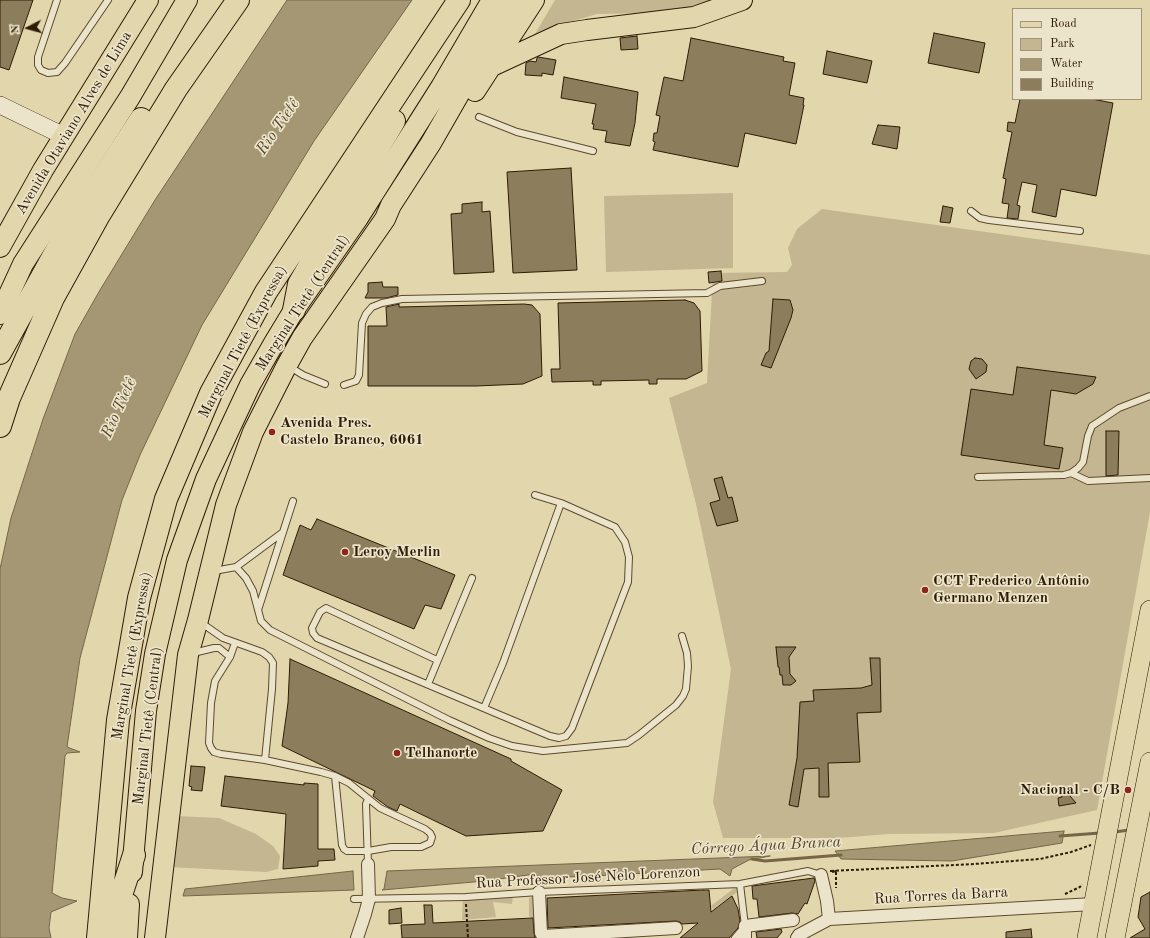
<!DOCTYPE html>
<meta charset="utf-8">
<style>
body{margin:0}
#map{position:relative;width:1150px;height:938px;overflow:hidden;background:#e2d6ad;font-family:"Old Standard TT",serif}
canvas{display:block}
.legend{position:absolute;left:1012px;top:8px;width:130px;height:92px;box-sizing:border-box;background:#ece4ca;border:1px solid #a0947b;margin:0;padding:5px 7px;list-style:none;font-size:12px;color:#2f1c04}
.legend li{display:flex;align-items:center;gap:8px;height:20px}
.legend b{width:20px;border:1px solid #a0947b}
.north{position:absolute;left:8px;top:8px;width:40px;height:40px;-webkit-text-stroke:3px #ece4ca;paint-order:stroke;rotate:264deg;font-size:11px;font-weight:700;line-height:16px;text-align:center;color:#2f1c04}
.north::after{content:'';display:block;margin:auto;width:14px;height:18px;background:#2f1c04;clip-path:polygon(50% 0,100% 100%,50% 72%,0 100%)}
</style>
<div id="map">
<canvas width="1150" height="938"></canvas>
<ul class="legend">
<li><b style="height:5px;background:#e2d6ad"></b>Road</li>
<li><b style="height:11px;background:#c4b690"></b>Park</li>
<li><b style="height:11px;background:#a59774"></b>Water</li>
<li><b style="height:11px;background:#8c7d5c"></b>Building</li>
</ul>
<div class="north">N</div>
</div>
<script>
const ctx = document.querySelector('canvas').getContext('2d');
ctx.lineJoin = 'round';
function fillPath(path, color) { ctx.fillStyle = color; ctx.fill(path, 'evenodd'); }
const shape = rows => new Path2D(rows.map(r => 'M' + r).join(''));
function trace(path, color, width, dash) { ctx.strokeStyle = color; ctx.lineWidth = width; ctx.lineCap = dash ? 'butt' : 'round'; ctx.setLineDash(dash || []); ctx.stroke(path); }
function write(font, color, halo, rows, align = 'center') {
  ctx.font = font + ' "Old Standard TT",serif'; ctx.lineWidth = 3.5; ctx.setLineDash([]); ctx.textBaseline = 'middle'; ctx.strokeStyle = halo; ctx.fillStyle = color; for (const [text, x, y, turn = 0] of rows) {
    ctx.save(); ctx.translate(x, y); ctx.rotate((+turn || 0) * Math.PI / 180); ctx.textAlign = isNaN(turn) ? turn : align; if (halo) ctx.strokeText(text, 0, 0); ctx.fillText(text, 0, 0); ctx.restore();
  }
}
const green = shape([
 [555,0,722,0,719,2,653,13,597,14,560,25,532,39],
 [733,193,733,268,606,272,604,196],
 [822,209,1150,255,1150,512,1097,810,994,833,889,834,838,838,723,838,713,802,731,669,696,504,669,398,707,383,713,273,787,272,792,265,788,248,797,229],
 [176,816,219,818,256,834,273,846,280,856,278,869,266,872,169,867],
 [737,886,739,891,713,909,711,906],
 [513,895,512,904,493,902,496,917,462,920,463,898],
 [535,896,541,938,534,938,537,933,536,921,529,916,529,898]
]);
const water = shape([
 [287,0,412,0,314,141,202,325,140,455,122,500,80,658,67,747,80,752,67,753,65,756,52,893,62,898,77,901,51,912,49,928,51,938,0,938,0,569,11,518,43,419,75,334,100,290,155,200,287,0],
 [1064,831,1062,843,952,861,841,859,835,851,1064,831],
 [770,856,749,860,732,869,730,876,720,869,593,876,541,878,535,874,485,881,382,890,384,889,387,871,770,856],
 [353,871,354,890,183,896,185,889,353,871]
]);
const stream = shape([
 [1114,832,1130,830],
 [1060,836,1100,833],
 [752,859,765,861,841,855]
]);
const building = shape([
 [0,0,33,0,9,70,0,67,0,0],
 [934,33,985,43,979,73,928,63,934,33],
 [637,36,638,49,621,50,620,38,637,36],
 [691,38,784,57,783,61,795,63,789,95,804,98,803,105,804,105,796,144,745,133,738,167,653,150,655,142,653,141,654,133,657,133,660,116,656,115,664,77,683,81,691,38],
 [827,51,872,61,867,83,823,74,827,51],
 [538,57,556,60,553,75,542,73,542,76,525,75,526,63,530,61,536,62,537,58,538,57],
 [564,77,638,92,635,123,630,146,605,142,607,131,593,129,594,124,592,124,596,104,561,98,564,77],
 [1020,99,1092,99,1113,103,1096,196,1061,189,1056,217,1032,212,1037,185,1022,182,1017,205,1020,206,1018,219,1007,218,1009,204,1002,203,1006,179,1003,178,1012,132,1007,131,1008,122,1015,123,1020,99],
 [878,125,900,127,897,149,872,144,878,125],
 [571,168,577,270,513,273,507,172,571,168],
 [482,202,482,212,490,211,494,272,454,274,451,214,462,213,462,204,482,202],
 [943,206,953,208,950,223,940,222,943,206],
 [721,271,722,281,709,283,708,272,721,271],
 [382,282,383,287,398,287,398,295,386,298,365,298,368,292,368,283,382,282],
 [773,299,790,300,793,310,791,318,771,368,761,365,766,353,769,351,773,299],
 [685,300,694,303,700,311,702,371,686,379,657,379,657,384,649,384,649,380,601,381,601,385,593,385,593,381,552,382,551,369,560,369,558,303,685,300],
 [399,304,399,307,524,304,532,305,540,314,542,376,523,384,476,386,368,386,368,326,387,326,386,307,399,304],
 [975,358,982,359,987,365,986,372,976,379,969,369,971,361,975,358],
 [1017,367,1096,377,1093,384,1076,394,1051,390,1044,445,1063,448,1059,469,961,455,971,389,1013,395,1017,367],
 [1106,431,1119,431,1118,475,1106,476,1106,431],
 [722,477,728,498,732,497,738,521,717,526,710,503,720,500,714,479,722,477],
 [317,519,455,575,441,609,425,605,414,629,283,575,300,525,311,530,317,519],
 [776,647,796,647,789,657,790,674,796,681,791,685,783,685,782,675,780,675,779,667,778,667,776,647],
 [870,658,880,658,881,712,857,713,860,762,828,763,829,797,819,797,819,768,804,769,798,807,789,805,797,758,800,702,814,701,813,690,861,688,872,685,870,658],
 [290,659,511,759,511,761,562,790,543,831,466,836,400,804,397,811,388,807,373,796,375,791,282,746,288,703,290,659],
 [191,766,205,767,202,791,191,790,192,787,189,786,191,766],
 [225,776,304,785,304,783,318,784,318,849,334,849,335,860,318,861,318,866,283,869,286,814,221,806,225,776],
 [1070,789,1070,796,1076,803,1059,806,1058,798,1062,797,1061,790,1070,789],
 [814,878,815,881,807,904,805,903,798,914,792,913,759,917,757,899,753,899,752,886,814,878],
 [703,890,709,890,711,912,732,896,738,909,740,921,738,928,729,938,680,938,698,923,682,924,680,922,676,921,548,928,547,898,703,890],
 [1150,892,1150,938,1130,938,1145,929,1138,917,1141,897,1150,892],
 [424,905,432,905,433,923,533,918,534,933,535,938,402,938,401,925,425,924,424,905],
 [401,908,402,923,389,924,389,910,401,908],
 [781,929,782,932,777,938,757,938,756,932,781,929],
 [1031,929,1032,938,1006,938,1006,932,1031,929]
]);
const path = shape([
 [830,871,836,871],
 [831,871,974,864,1040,859,1071,852,1091,845],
 [832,872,836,871,836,888],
 [1065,894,1080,887,1082,884],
 [466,904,468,938]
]);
const service = shape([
 [57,0,38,57,38,65,41,70,48,73,57,72,65,63,108,0],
 [479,117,517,132,593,151],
 [971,211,980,218,989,220,1080,231],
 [290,367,303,375,325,384],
 [344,385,356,381,359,375,362,323,366,314,372,307,382,303,402,299,707,293,720,286,762,281],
 [1071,473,1088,481,1150,478],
 [978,477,1064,475,1071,473,1078,468,1083,462,1088,436,1092,426,1119,408,1150,396],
 [236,567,246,578,253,591,261,621,270,630,449,720,489,738,512,746,543,751,627,743,639,735,676,705,683,696,686,689,688,666,687,653,682,636],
 [214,571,236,567,282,533],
 [258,610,293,501],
 [200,622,223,638,262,652,269,657,273,663,272,689,265,760],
 [235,643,230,657,215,681,211,703,209,743,211,748,214,752,221,754,265,760,321,772,335,776,349,783,380,808,425,829,430,833,432,837,430,843,421,847,391,847,368,851,347,851,344,849,342,845,335,776],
 [193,653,214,648,219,648,230,657],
 [437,660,326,608,320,612,312,628,313,633,317,638,550,736,559,738,566,736,572,728,628,582,629,557,625,542,615,527,561,503,535,495],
 [428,684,472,578],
 [484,708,503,663,561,503],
 [368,864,366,804,368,799],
 [354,899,466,897,539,892,740,884,808,871,821,875],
 [735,938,745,926,740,884]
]);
const minor = shape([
 [821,875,827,901,829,919],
 [539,892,541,933,543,936,676,928],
 [357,938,365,914,369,899,368,864],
 [745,938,745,926,793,920],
 [797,938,799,935,829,919,1093,904]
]);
const secondary = shape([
 [0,105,64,136]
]);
const primary = shape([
 [1087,938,1150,610],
 [1115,938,1150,762]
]);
const trunk = shape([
 [492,66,561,34,587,30,694,17,742,0],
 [475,91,534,0],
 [0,247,43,170,148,0],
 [0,314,23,264,130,97,187,0],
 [132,872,146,711,155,654,177,560,206,479,250,385,274,343,294,310,358,218,441,87,492,0],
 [127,938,129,904],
 [155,938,188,655,198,620,226,505,253,432,287,365,302,338,385,219,391,205,431,143,513,0]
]);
const motorway = shape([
 [294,310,299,284,394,121],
 [0,353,65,235,141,119],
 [0,426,9,398,53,298,99,215,176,89,238,0],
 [98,938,118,720,139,598,166,499,211,393,266,292,459,0],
 [115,938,122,892,134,855]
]);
const markers = [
 [272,432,4,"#8f2418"],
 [345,552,4,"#8f2418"],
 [925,590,4,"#8f2418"],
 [397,753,4,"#8f2418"],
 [1128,790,4,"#8f2418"]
];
const streetNames = [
 ["Avenida Otaviano Alves de Lima",74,123,-59],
 ["Marginal Tietê (Central)",303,303,-57],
 ["Marginal Tietê (Expressa)",243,342,-62],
 ["Marginal Tietê (Expressa)",132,656,-80],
 ["Marginal Tietê (Central)",148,726,-83],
 ["Rua Professor José Nelo Lorenzon",588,878,-3],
 ["Rua Torres da Barra",941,896,-3]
];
const poiNames = [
 ["Avenida Pres.",280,423],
 ["Castelo Branco, 6061",280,440],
 ["Leroy Merlin",353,552],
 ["CCT Frederico Antônio",933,581],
 ["Germano Menzen",933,598],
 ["Telhanorte",405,753],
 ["Nacional - C/B",1120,790,"right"]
];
const waterNames = [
 ["Rio Tietê",278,127,-56],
 ["Rio Tietê",119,408,-66],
 ["Córrego Água Branca",766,846,-3]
];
fillPath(green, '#c4b690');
fillPath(water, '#a59774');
trace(water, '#766647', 1);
trace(stream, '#766647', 3);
fillPath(building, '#8c7d5c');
trace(building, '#2f1c04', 1);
trace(service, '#5c4a2e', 8);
trace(minor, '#5c4a2e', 14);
trace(secondary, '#2f1c04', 18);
trace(primary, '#2f1c04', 20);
trace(trunk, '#2f1c04', 22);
trace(motorway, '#2f1c04', 24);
trace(path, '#2f1c04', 2, [3, 2]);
trace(service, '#ece4ca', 6);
trace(minor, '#ece4ca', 12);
trace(secondary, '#ece4ca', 17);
trace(primary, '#e2d6ad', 19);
trace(trunk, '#e2d6ad', 20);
trace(motorway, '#e2d6ad', 22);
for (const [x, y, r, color] of markers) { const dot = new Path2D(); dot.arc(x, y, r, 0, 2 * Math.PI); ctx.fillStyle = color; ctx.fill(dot); trace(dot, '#ece4ca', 1.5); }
write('15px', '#2f1c04', '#ece4ca', streetNames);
write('bold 15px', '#2f1c04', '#ece4ca', poiNames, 'left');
write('italic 16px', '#58472b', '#ece4ca', waterNames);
</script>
